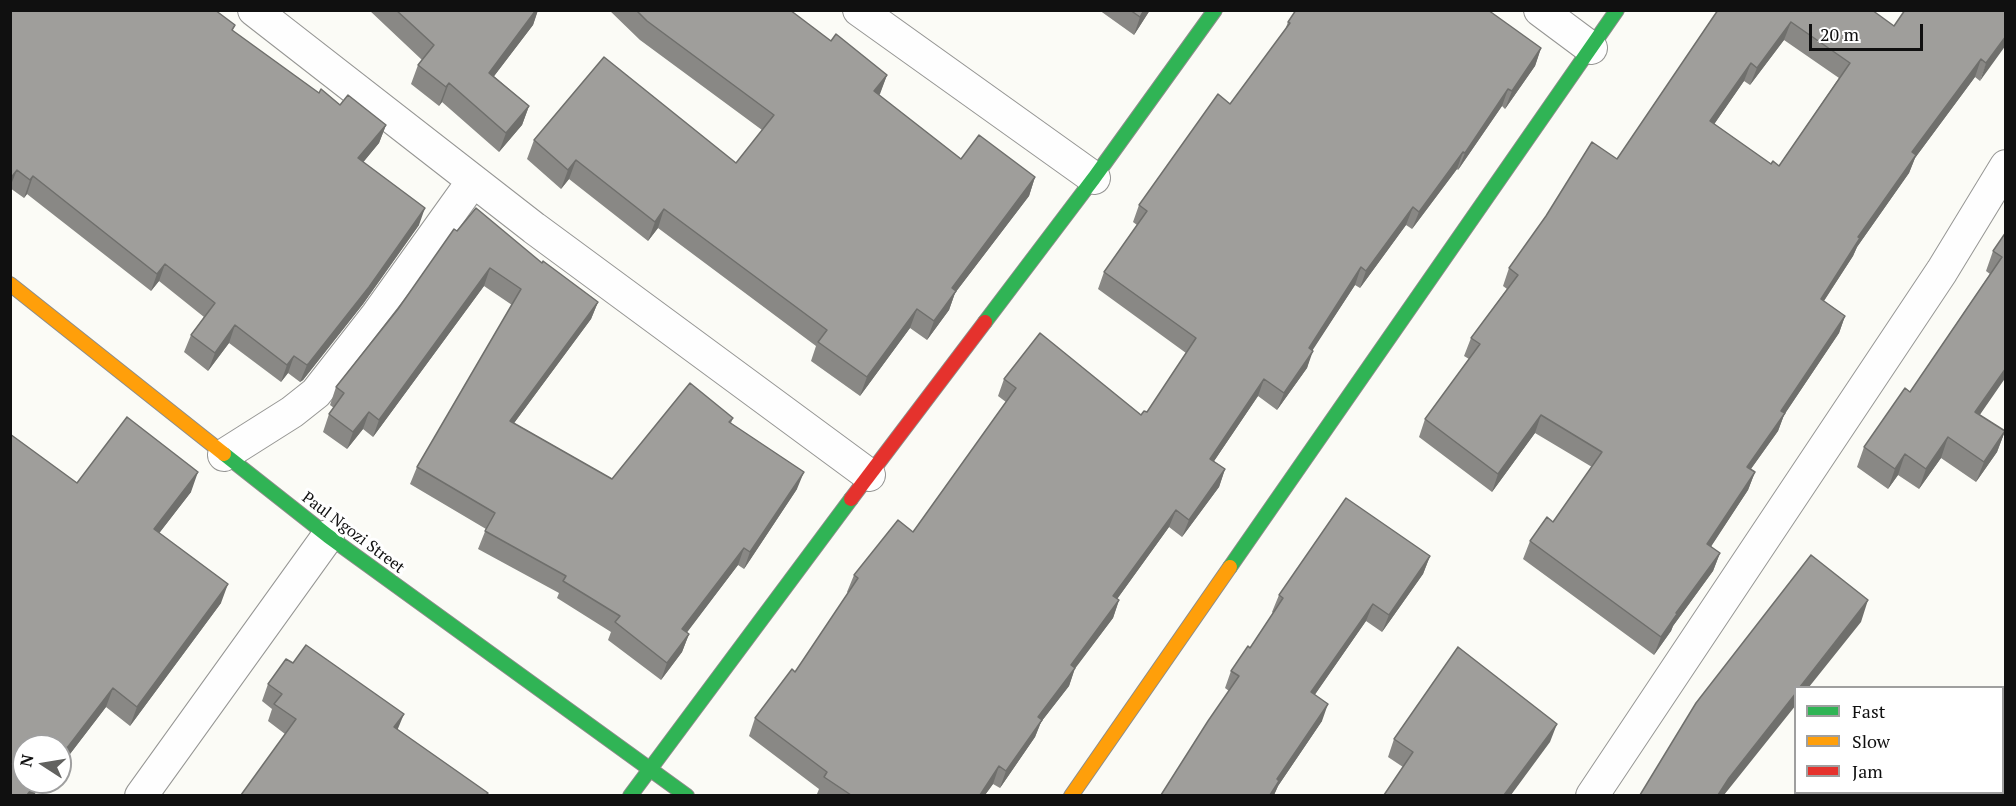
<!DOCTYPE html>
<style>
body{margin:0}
#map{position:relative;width:2016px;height:806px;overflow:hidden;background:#fbfbf6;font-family:"PT Serif",serif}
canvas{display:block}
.frame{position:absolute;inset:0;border:12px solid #101010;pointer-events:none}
.legend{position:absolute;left:1794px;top:686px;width:210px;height:108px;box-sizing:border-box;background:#fff;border:2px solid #9f9f9f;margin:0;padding:8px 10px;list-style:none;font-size:18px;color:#101010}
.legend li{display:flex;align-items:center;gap:12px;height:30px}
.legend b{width:30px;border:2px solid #9f9f9f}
.north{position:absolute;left:12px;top:734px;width:60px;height:60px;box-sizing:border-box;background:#fff;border:2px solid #9f9f9f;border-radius:50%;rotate:282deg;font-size:16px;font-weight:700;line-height:24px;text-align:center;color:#101010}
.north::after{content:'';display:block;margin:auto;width:21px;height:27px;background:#626260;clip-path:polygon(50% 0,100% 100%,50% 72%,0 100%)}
.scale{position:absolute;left:1809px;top:24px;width:114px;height:27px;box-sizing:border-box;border:3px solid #101010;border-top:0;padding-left:8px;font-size:18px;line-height:21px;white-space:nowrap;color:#101010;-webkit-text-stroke:4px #fff;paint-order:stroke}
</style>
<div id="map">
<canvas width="2016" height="806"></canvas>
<div class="frame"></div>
<ul class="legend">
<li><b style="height:8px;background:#30b455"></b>Fast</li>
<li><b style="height:8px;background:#ff9f0a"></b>Slow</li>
<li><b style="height:8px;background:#e5322d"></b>Jam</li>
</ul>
<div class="north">N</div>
<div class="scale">20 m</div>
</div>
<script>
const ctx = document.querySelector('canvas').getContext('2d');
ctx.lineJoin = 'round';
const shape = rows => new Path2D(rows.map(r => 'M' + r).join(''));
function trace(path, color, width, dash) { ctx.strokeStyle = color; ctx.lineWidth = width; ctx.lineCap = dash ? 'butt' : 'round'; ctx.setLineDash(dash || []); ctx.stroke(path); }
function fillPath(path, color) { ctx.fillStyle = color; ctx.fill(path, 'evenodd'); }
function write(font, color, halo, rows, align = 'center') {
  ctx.font = font + ' "PT Serif",serif'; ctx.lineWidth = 6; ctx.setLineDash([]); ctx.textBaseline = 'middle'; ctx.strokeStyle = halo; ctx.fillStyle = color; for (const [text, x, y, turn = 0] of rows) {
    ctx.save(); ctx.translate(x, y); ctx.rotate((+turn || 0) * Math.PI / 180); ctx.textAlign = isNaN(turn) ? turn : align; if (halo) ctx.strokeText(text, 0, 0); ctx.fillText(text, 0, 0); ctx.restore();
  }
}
const street = shape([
 [254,10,534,228,869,475],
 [859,10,1094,178],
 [1540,10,1591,48],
 [224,455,292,412,316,393,377,315,473,181],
 [141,796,328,536],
 [1592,796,1942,271,2006,166]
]);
const fast = shape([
 [985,322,1094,178,1215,10],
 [224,454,328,536,687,796],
 [1230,567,1617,10],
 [630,796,851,499]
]);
const slow = shape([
 [10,284,224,454],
 [1071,796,1230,567]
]);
const jam = shape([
 [851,499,985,322]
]);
const wall = shape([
 [10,10,233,31,319,93,340,105,386,125,379,143,363,162,419,225,363,304,303,380,300,382,288,373,281,382,229,343,208,371,184,352,191,335,204,317,159,281,151,291,27,194,24,198,10,188],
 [369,10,538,10,533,25,494,76,529,106,522,125,499,152,442,102,439,106,411,84,418,65,422,60],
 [609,10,790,10,831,41,887,75,879,95,961,159,1035,177,1029,196,955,293,949,310,927,340,910,328,860,396,811,361,816,346,658,228,648,241,569,179,561,189,527,159,534,140,736,163,762,130,640,40],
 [1099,10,1150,10,1134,35],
 [1718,10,1894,26,2006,10,1980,81,1975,77,1915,158,1909,173,1857,247,1853,256,1824,301,1845,316,1839,333,1784,415,1778,431,1751,469,1755,472,1748,490,1711,546,1720,553,1713,571,1673,626,1671,631,1654,655,1523,559,1530,541,1553,522,1592,467,1535,433,1492,492,1419,437,1425,419,1469,359,1464,356,1471,338,1507,289,1503,286,1509,268,1617,159],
 [1784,40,1839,78,1779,166,1771,164,1714,124,1744,81,1750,85],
 [1288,22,1541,48,1535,66,1505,109,1502,106,1458,170,1457,169,1412,229,1406,225,1360,288,1355,285,1312,350,1307,368,1277,410,1258,396,1214,461,1225,469,1219,487,1182,537,1169,527,1117,599,1119,600,1113,618,1075,668,1069,686,1041,722,1035,737,1000,788,993,784,985,795,819,795,817,794,819,789,749,736,755,718,795,672,848,593,847,592,854,575,913,532,1006,402,998,396,1004,379,1141,415,1147,412,1186,353,1098,289,1104,272,1137,225,1133,222,1139,205,1230,104,1285,30],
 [457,231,542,263,598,302,591,319,514,423,612,479,733,418,731,423,797,489,744,569,738,565,686,633,689,634,682,652,661,680,608,640,611,632,557,598,559,593,478,549,486,529,410,484,417,467,512,305,484,286,373,437,363,429,347,449,323,432,329,414,334,408,330,405,336,387],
 [2006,232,1980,415,2005,431,1997,452,1976,482,1941,458,1919,489,1898,475,1888,489,1857,467,1864,447,1910,392,1990,274,1986,271,1993,251],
 [77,483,191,492,159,533,221,603,130,726,106,707,60,767,60,746],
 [1430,556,1423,574,1382,632,1366,621,1315,694,1322,721,1278,786,1274,795,1161,795,1229,691,1225,688,1231,671,1250,648,1273,613,1272,612,1279,595],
 [268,684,398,729,285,734,268,721,272,709,262,701],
 [1394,739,1550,742,1403,767,1388,757]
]);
const shadedWall = shape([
 [536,10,538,10,533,25,482,92,489,73],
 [1144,10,1150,10,1134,35,1140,17],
 [1791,22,1784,40,1750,85,1757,68],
 [2006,36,2006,45,1980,81,1986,63],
 [1541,48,1535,66,1505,109,1512,91],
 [1981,59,1975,77,1915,158,1909,173,1857,247,1853,256,1814,316,1821,299,1858,237,1912,152],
 [1751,63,1744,81,1704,139,1710,121],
 [887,75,880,94,867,110,874,91],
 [449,83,442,102,439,106,446,87],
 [1508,89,1502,106,1458,170,1465,153],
 [529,106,522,125,499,152,506,133],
 [386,125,379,143,352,176,358,158],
 [1463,152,1457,169,1412,229,1419,212],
 [576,160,569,179,561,189,568,170],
 [17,170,10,187,10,179],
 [33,176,27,194,24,198,30,180],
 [1035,177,1029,196,955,293,949,310,927,340,934,321,952,288],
 [1413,207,1406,225,1360,288,1366,271],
 [425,208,419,225,363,304,303,380,300,382,307,365],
 [664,209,658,228,648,241,655,222],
 [165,264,159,281,151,291,157,274],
 [1361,267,1355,285,1303,365,1309,348],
 [490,268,484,286,373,437,379,420],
 [598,302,591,319,503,438,510,421],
 [917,309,910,328,860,396,867,377],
 [1845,316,1839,333,1784,415,1778,431,1740,484,1747,467,1781,411],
 [235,325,229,343,208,371,215,353],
 [1313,351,1307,368,1277,410,1284,393],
 [294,356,288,373,281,382,287,365],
 [2006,368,2006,377,1968,432,1975,412],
 [1264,379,1258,396,1204,476,1210,459],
 [369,412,363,429,347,449,353,432],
 [1541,415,1535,433,1492,492,1498,474],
 [2005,431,1997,452,1976,482,1984,462],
 [1948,437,1941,458,1919,489,1926,469],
 [1905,454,1898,475,1888,489,1895,469],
 [1225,469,1219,487,1182,537,1189,520],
 [198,472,191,492,147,549,154,529],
 [804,472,797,489,744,569,750,552],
 [1755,472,1748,490,1701,562,1707,544],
 [1176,510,1169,527,1107,613,1113,596],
 [744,548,738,565,676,647,682,629],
 [1720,553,1713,571,1673,626,1671,631,1654,655,1661,637,1676,613],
 [1430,556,1423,574,1382,632,1389,615],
 [228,584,221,603,130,726,137,707],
 [1119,600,1113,618,1065,682,1071,665],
 [1868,600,1861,622,1809,687,1800,687],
 [1373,604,1366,621,1305,709,1311,692],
 [689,634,682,652,661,680,667,663],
 [1075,668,1069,686,1041,722,1035,737,1000,788,1006,771,1038,717],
 [113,688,106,707,60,767,67,748],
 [1796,693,1796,705,1724,795,1718,795,1729,778],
 [1328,704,1322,721,1278,786,1274,795,1270,795,1277,779],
 [404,714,397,731,394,727],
 [1557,724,1550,742,1511,795,1504,795],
 [64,746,60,758,60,752],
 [999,766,993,784,985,795,980,795],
 [37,782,45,782,34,795,27,795]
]);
const building = shape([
 [10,10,215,10,235,25,232,30,319,93,321,89,340,105,348,95,386,125,358,158,425,208,369,287,309,363,307,365,294,356,287,365,235,325,215,353,191,335,215,303,165,264,157,274,33,176,30,180,17,170,10,179,10,10],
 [396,10,536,10,489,73,529,106,506,133,449,83,446,87,418,65,434,45,396,10],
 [636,10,790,10,831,41,836,34,887,75,874,91,961,159,979,135,1035,177,952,288,956,291,934,321,917,309,867,377,818,342,827,330,664,209,655,222,576,160,568,170,534,140,604,57,736,163,774,115,647,21,636,10],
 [1130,10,1144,10,1140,17,1130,10],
 [1296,10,1488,10,1541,48,1512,91,1508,89,1465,153,1463,152,1419,212,1413,207,1366,271,1361,267,1309,348,1313,351,1284,393,1264,379,1210,459,1225,469,1189,520,1176,510,1113,596,1119,600,1071,665,1075,668,1038,717,1042,720,1006,771,999,766,980,795,851,795,824,777,827,772,755,718,792,669,795,672,858,578,854,575,898,520,913,532,1016,388,1004,379,1040,333,1141,415,1144,411,1147,412,1196,338,1104,272,1147,211,1139,205,1218,94,1230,104,1290,23,1288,22,1296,10],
 [1718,10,1872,10,1894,26,1905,10,2006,10,2006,36,1986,63,1981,59,1912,152,1916,155,1858,237,1860,238,1821,299,1845,316,1781,411,1785,413,1747,467,1755,472,1707,544,1720,553,1676,613,1677,614,1661,637,1530,541,1547,517,1553,522,1602,452,1541,415,1498,474,1425,419,1480,344,1471,338,1518,275,1509,268,1546,216,1592,142,1617,159,1718,10],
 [1791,22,1850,63,1779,166,1773,161,1771,164,1710,121,1751,63,1757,68,1791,22],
 [476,208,542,263,543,261,598,302,510,421,612,479,690,383,733,418,729,422,804,472,750,552,744,548,682,629,689,634,667,663,615,622,620,616,563,581,566,576,485,531,495,513,417,467,521,289,490,268,379,420,369,412,353,432,329,414,344,393,336,387,398,309,454,229,457,231,476,208],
 [2006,232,2006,368,1975,412,2005,431,1984,462,1948,437,1926,469,1905,454,1895,469,1864,447,1905,388,1910,392,2002,257,1993,251,2006,232],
 [127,417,198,472,154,529,228,584,137,707,113,688,67,748,64,746,60,752,60,746,24,746,24,782,37,782,27,795,10,795,10,434,77,483,127,417],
 [1346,498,1430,556,1389,615,1373,604,1311,692,1328,704,1277,779,1279,781,1270,795,1161,795,1208,721,1239,676,1231,671,1248,646,1250,648,1283,598,1279,595,1346,498],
 [1811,555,1868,600,1800,687,1796,687,1796,693,1729,778,1718,795,1640,795,1696,703,1811,555],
 [306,645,404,714,394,727,488,793,486,795,241,795,296,719,274,704,282,694,268,684,286,659,293,663,306,645],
 [1458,647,1557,724,1504,795,1384,795,1413,752,1394,739,1458,647]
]);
const streetNames = [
 ["Paul Ngozi Street",353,533,37]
];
trace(street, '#969694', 34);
trace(fast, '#8c8c8a', 16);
trace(slow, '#8c8c8a', 16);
trace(jam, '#8c8c8a', 16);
trace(street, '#fefefe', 32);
trace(fast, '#30b455', 14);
trace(slow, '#ff9f0a', 14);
trace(jam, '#e5322d', 14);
fillPath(wall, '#898885');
fillPath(shadedWall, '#6f6f6c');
fillPath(building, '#9f9e9b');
trace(building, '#6f6f6c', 1.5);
write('16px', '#101010', '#fff', streetNames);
</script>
